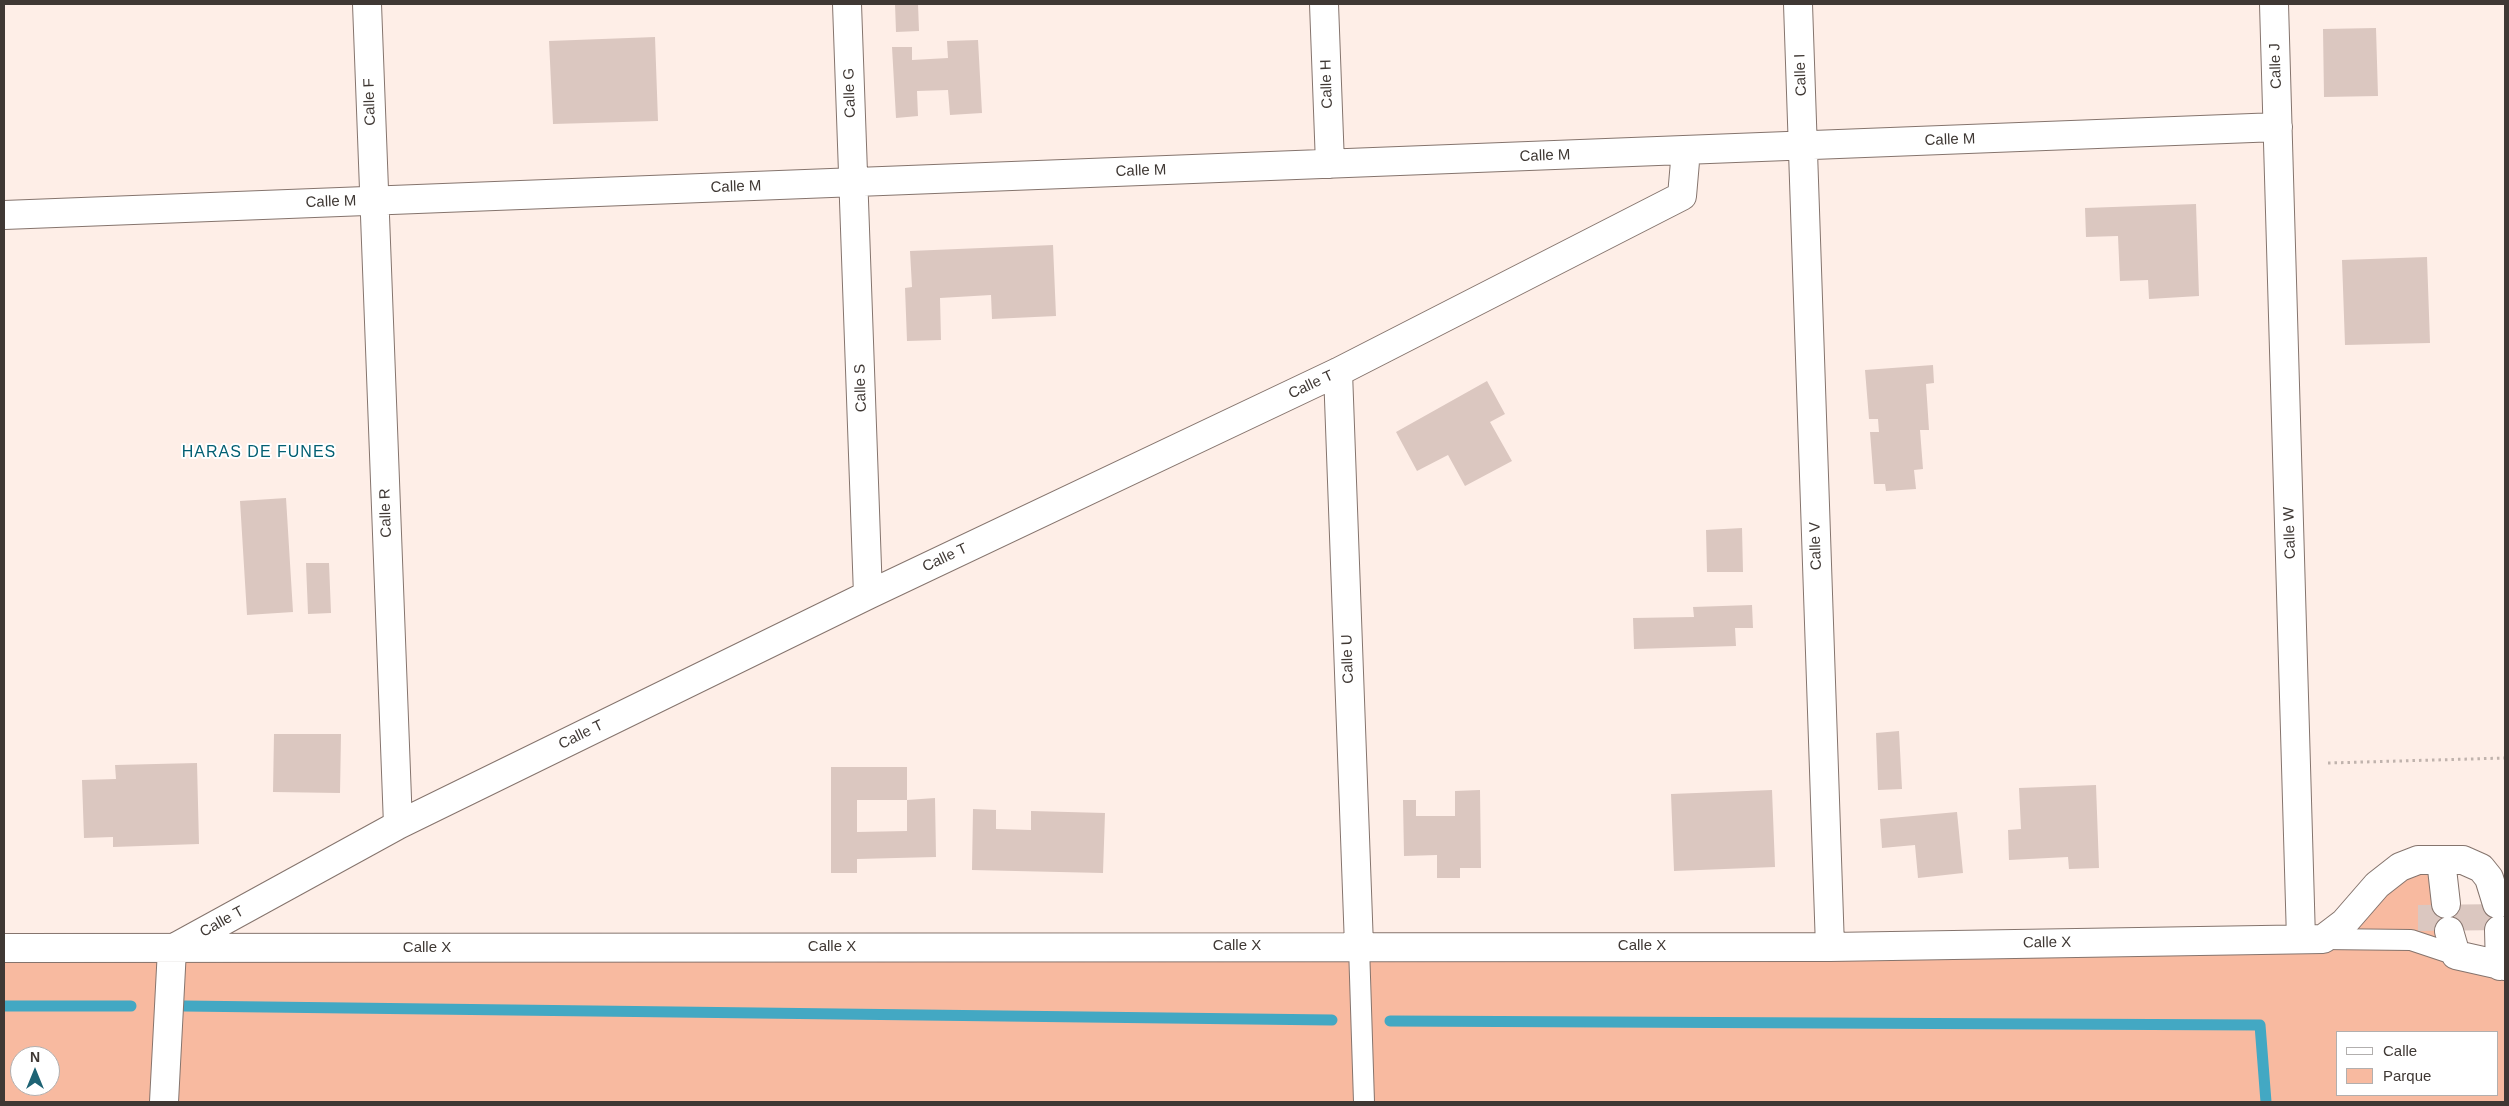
<!DOCTYPE html>
<style>
body{margin:0}
#map{position:relative;width:2509px;height:1106px;overflow:hidden;background:#feeee7;font-family:Helvetica,sans-serif}
canvas{display:block}
.frame{position:absolute;inset:0;border:5px solid #3f3834;pointer-events:none}
.legend{position:absolute;left:2336px;top:1031px;width:162px;height:65px;box-sizing:border-box;background:#fff;border:1px solid #b2afae;margin:0;padding:6px 9px;list-style:none;font-size:15px;color:#3f3834}
.legend li{display:flex;align-items:center;gap:10px;height:25px}
.legend b{width:25px;border:1px solid #b2afae}
.north{position:absolute;left:10px;top:1046px;width:50px;height:50px;box-sizing:border-box;background:#fff;border:1px solid #b2afae;border-radius:50%;rotate:0deg;font-size:14px;font-weight:700;line-height:20px;text-align:center;color:#3f3834}
.north::after{content:'';display:block;margin:auto;width:18px;height:22px;background:#1e6374;clip-path:polygon(50% 0,100% 100%,50% 72%,0 100%)}
</style>
<div id="map">
<canvas width="2509" height="1106"></canvas>
<div class="frame"></div>
<ul class="legend">
<li><b style="height:6px;background:#fff"></b>Calle</li>
<li><b style="height:14px;background:#f8baa0"></b>Parque</li>
</ul>
<div class="north">N</div>
</div>
<script>
const ctx = document.querySelector('canvas').getContext('2d');
ctx.lineJoin = 'round';
function fillPath(path, color) { ctx.fillStyle = color; ctx.fill(path, 'evenodd'); }
const shape = rows => new Path2D(rows.map(r => 'M' + r).join(''));
function trace(path, color, width, dash) { ctx.strokeStyle = color; ctx.lineWidth = width; ctx.lineCap = dash ? 'butt' : 'round'; ctx.setLineDash(dash || []); ctx.stroke(path); }
function write(font, color, halo, rows, align = 'center') {
  ctx.font = font + ' Helvetica,sans-serif'; ctx.lineWidth = 4; ctx.setLineDash([]); ctx.textBaseline = 'middle'; ctx.strokeStyle = halo; ctx.fillStyle = color; for (const [text, x, y, turn = 0] of rows) {
    ctx.save(); ctx.translate(x, y); ctx.rotate((+turn || 0) * Math.PI / 180); ctx.textAlign = isNaN(turn) ? turn : align; if (halo) ctx.strokeText(text, 0, 0); ctx.fillText(text, 0, 0); ctx.restore();
  }
}
const green = shape([
 [2441,860,2456,955,2505,966,2505,1102,4,1102,4,948,2301,939,2377,885],
 [2338,1032,2498,1032,2498,1095,2338,1095],
 [20,1056,50,1056,50,1086,20,1086]
]);
const stream = shape([
 [4,1006,131,1006],
 [184,1006,1332,1020],
 [1390,1021,2260,1025,2266,1102]
]);
const building = shape([
 [895,4,918,4,919,31,896,32],
 [2376,28,2378,96,2324,97,2323,29],
 [655,37,658,121,553,124,549,41],
 [978,40,982,113,950,115,948,90,917,91,918,116,896,118,892,47,912,47,912,60,948,58,947,41],
 [2196,204,2199,296,2149,299,2148,280,2120,281,2118,236,2086,237,2085,208],
 [1053,245,1056,316,992,319,991,295,940,298,941,340,907,341,905,288,912,287,910,251],
 [2427,257,2430,343,2345,345,2342,260],
 [1933,365,1934,383,1926,384,1929,430,1920,430,1923,469,1914,470,1916,489,1886,491,1885,484,1874,484,1870,432,1879,432,1878,419,1869,419,1865,370],
 [1487,381,1505,414,1490,422,1512,461,1465,486,1448,455,1417,471,1396,432],
 [286,498,293,612,247,615,240,501],
 [1742,528,1743,572,1707,572,1706,530],
 [306,563,329,563,331,613,308,614],
 [1752,605,1753,628,1735,628,1736,646,1634,649,1633,618,1694,617,1693,607],
 [1899,731,1902,789,1878,790,1876,733],
 [274,734,341,734,340,793,273,792],
 [197,763,199,844,113,847,113,837,84,838,82,780,116,779,115,765],
 [831,767,907,767,907,800,857,800,857,832,907,831,907,800,935,798,936,857,857,859,857,873,831,873],
 [2096,785,2099,868,2069,869,2068,857,2009,860,2008,830,2021,829,2019,788],
 [1480,790,1481,868,1460,868,1460,878,1437,878,1437,855,1404,856,1403,800,1416,800,1416,816,1455,816,1455,791],
 [1772,790,1775,867,1674,871,1671,794],
 [973,809,996,810,996,829,1031,830,1031,811,1105,813,1103,873,972,870],
 [1957,812,1963,873,1918,878,1915,845,1882,848,1880,819],
 [2505,904,2505,930,2418,931,2418,905]
]);
const path = shape([
 [2328,763,2505,758]
]);
const service = shape([
 [2323,939,2411,940,2456,955],
 [1359,946,1364,1102]
]);
const minor = shape([
 [367,4,398,825],
 [847,4,868,595],
 [1324,4,1330,164],
 [1798,4,1830,947],
 [2274,4,2301,939],
 [4,215,2278,127],
 [1338,372,1359,946],
 [2441,860,2446,904],
 [2499,930,2500,966],
 [2449,931,2456,955,2505,966],
 [4,948,1830,947,2323,939,2344,923,2377,885,2400,867,2418,860,2463,860,2481,868,2489,878,2497,904],
 [164,1102,172,949,398,825,868,595,1338,372,1682,196,1686,150]
]);
const streetNames = [
 ["Calle J",2276,66,-92],
 ["Calle I",1801,75,-92],
 ["Calle H",1327,84,-92],
 ["Calle G",850,93,-92],
 ["Calle F",370,102,-92],
 ["Calle M",1950,140,-2],
 ["Calle M",1545,156,-2],
 ["Calle M",1141,171,-2],
 ["Calle M",736,187,-2],
 ["Calle M",331,202,-2],
 ["Calle T",1311,385,-25],
 ["Calle S",861,388,-92],
 ["Calle R",386,513,-92],
 ["Calle W",2290,533,-92],
 ["Calle V",1816,546,-92],
 ["Calle T",945,558,-25],
 ["Calle U",1348,659,-92],
 ["Calle T",581,735,-26],
 ["Calle T",222,922,-29],
 ["Calle X",2047,943,-1],
 ["Calle X",1237,946],
 ["Calle X",1642,946],
 ["Calle X",832,947],
 ["Calle X",427,948]
];
const neighbourhoodNames = [
 ["HARAS DE FUNES",259,453]
];
fillPath(green, '#f8baa0');
trace(stream, '#43a8c3', 11);
fillPath(building, '#dbc7c0');
trace(service, '#85746d', 22);
trace(minor, '#85746d', 30);
trace(path, '#c0b3ad', 3, [2.5, 4]);
trace(service, '#fff', 20);
trace(minor, '#fff', 28);
write('15px', '#3f3834', '#fff', streetNames);
ctx.letterSpacing = '1px';
write('16px', '#035f72', '#fff', neighbourhoodNames);
ctx.letterSpacing = '0px';
</script>
